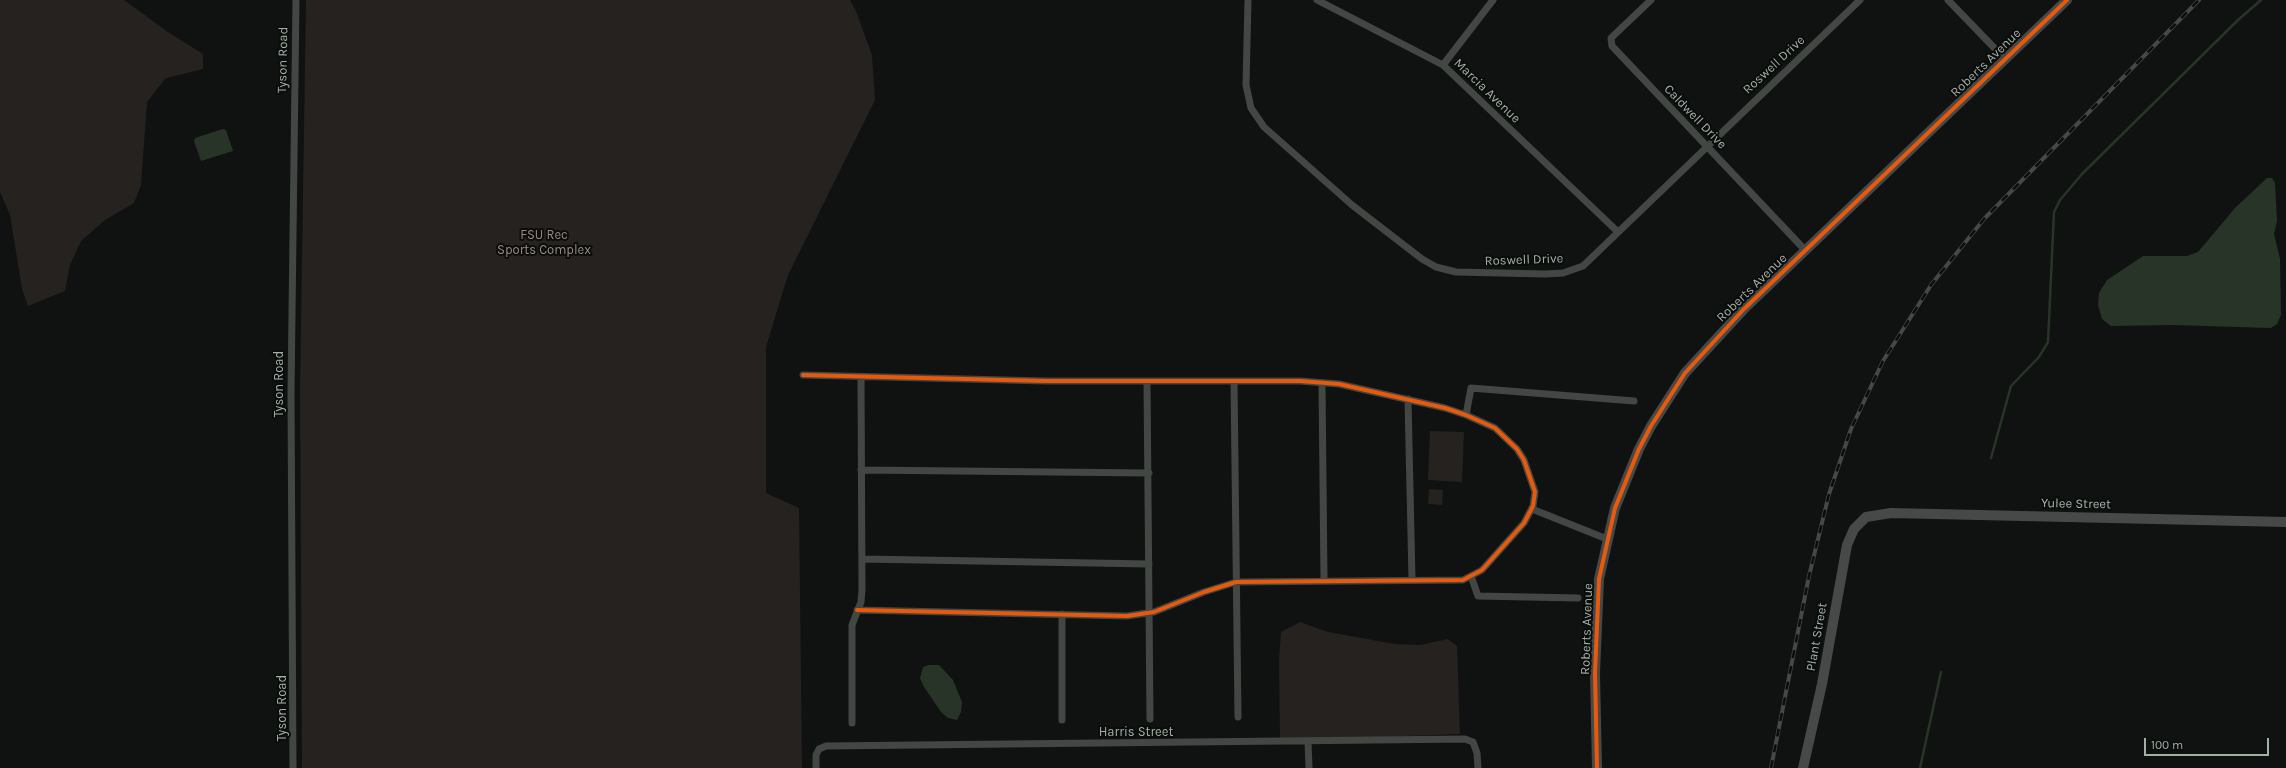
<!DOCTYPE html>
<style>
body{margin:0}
#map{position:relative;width:2286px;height:768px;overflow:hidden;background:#101111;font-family:Karla,sans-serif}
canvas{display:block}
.scale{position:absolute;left:2144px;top:738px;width:125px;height:18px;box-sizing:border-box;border:2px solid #a3b1a5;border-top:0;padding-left:5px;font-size:12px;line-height:14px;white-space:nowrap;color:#a3b1a5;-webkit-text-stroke:3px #0b0c0c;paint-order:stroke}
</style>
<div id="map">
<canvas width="2286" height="768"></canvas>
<div class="scale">100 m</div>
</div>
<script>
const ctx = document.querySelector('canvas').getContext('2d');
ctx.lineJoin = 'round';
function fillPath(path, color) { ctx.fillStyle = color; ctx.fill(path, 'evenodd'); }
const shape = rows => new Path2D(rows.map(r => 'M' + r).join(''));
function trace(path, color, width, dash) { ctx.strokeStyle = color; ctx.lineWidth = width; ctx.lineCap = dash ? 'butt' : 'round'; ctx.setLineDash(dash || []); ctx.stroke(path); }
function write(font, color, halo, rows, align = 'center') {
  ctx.font = font + ' Karla,sans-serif'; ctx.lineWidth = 4; ctx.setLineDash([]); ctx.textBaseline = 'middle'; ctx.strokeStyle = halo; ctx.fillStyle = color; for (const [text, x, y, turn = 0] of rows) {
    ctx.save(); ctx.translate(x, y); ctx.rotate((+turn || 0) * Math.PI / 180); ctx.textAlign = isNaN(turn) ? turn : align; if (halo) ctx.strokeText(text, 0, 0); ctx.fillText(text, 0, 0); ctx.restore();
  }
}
const green = shape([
 [0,0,124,0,168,32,203,54,203,69,166,78,147,102,141,185,134,203,105,220,81,241,70,265,65,291,28,306,22,289,10,215,0,192],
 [306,0,850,0,856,11,872,55,875,100,788,275,766,347,766,493,799,508,802,768,302,768,300,388],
 [1430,431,1464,432,1462,482,1428,480],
 [1429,489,1443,490,1442,505,1428,504],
 [1300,622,1328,632,1395,644,1420,645,1448,639,1457,646,1460,734,1280,741,1279,659,1281,632]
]);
const water = shape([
 [223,129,226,130,233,151,201,161,194,141,195,138],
 [2267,178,2272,178,2275,183,2277,221,2274,234,2280,259,2281,315,2277,324,2271,328,2174,325,2111,326,2102,319,2098,305,2099,293,2107,280,2143,256,2187,256,2198,252,2235,208],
 [929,665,939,665,953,680,962,702,961,712,957,720,948,718,941,712,924,687,920,678,923,667]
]);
const stream = shape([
 [1991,458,2011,386,2039,357,2048,342,2054,212,2060,200,2082,174,2238,20,2261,0],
 [1920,768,1941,672]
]);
const street = shape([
 [1248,0,1246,85,1251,108,1264,127,1352,205,1422,259,1436,267,1456,272,1545,274,1563,273,1583,266,1860,0],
 [1317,0,1443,65,1618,232],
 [1651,0,1611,38,1612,46,1805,250],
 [1948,0,2005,59],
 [1443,65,1493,0],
 [803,375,1046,381,1300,381,1339,384,1445,408,1466,415,1495,428,1517,449,1524,460,1535,492,1533,506,1524,523,1482,570,1463,580,1236,582,1204,592,1154,612,1127,616,857,610],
 [1147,381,1150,719],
 [1234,381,1238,717],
 [1322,383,1324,580],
 [1408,399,1412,580],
 [1466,415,1471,388,1634,401],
 [861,470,1149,473],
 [1532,509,1607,539],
 [862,559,1149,564],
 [1471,576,1478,596,1578,598],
 [1062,720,1062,614],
 [852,723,852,625,861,602,862,590,861,377],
 [1308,742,1309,768],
 [293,768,291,393,296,0],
 [816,768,816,755,819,749,826,746,1465,739,1473,742,1477,753,1478,768]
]);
const secondary = shape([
 [1597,768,1595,673,1599,579,1615,508,1639,449,1651,426,1685,373,1743,310,2067,0],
 [1803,768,1822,684,1847,545,1854,529,1866,517,1891,513,2286,522]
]);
const rail = shape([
 [1771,768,1809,576,1829,494,1851,429,1883,361,1931,285,1984,219,2199,0]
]);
const cycleway = shape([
 [803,375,1046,381,1300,381,1339,384,1445,408,1466,415,1495,428,1517,449,1524,460,1535,492,1533,506,1524,523,1482,570,1463,580,1236,582,1204,592,1154,612,1127,616,857,610],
 [1597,768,1595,673,1599,579,1615,508,1639,449,1651,426,1685,373,1743,310,2067,0]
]);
const streetNames = [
 ["Tyson Road",283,60,-89],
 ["Roberts Avenue",1986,63,-44],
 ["Roswell Drive",1774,65,-43],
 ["Marcia Avenue",1487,91,44],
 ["Caldwell Drive",1695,117,46],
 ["Roswell Drive",1524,260,-2],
 ["Roberts Avenue",1752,288,-44],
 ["Tyson Road",279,384,-90],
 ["Yulee Street",2076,504,1],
 ["Roberts Avenue",1587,629,-88],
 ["Plant Street",1817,637,-80],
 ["Tyson Road",282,708,-90],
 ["Harris Street",1136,732]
];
const parkNames = [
 ["FSU Rec",544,235],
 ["Sports Complex",544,250]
];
fillPath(green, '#26221f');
fillPath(water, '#293429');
trace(stream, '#293429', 2.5);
trace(street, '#434744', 7);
trace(secondary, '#464947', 10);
trace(rail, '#444846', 4);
trace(rail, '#0b0c0c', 2.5, [8]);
trace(cycleway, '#e8590c', 4);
write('13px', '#a3b1a5', '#0b0c0c', streetNames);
write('13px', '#9a8c7c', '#0b0c0c', parkNames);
</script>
